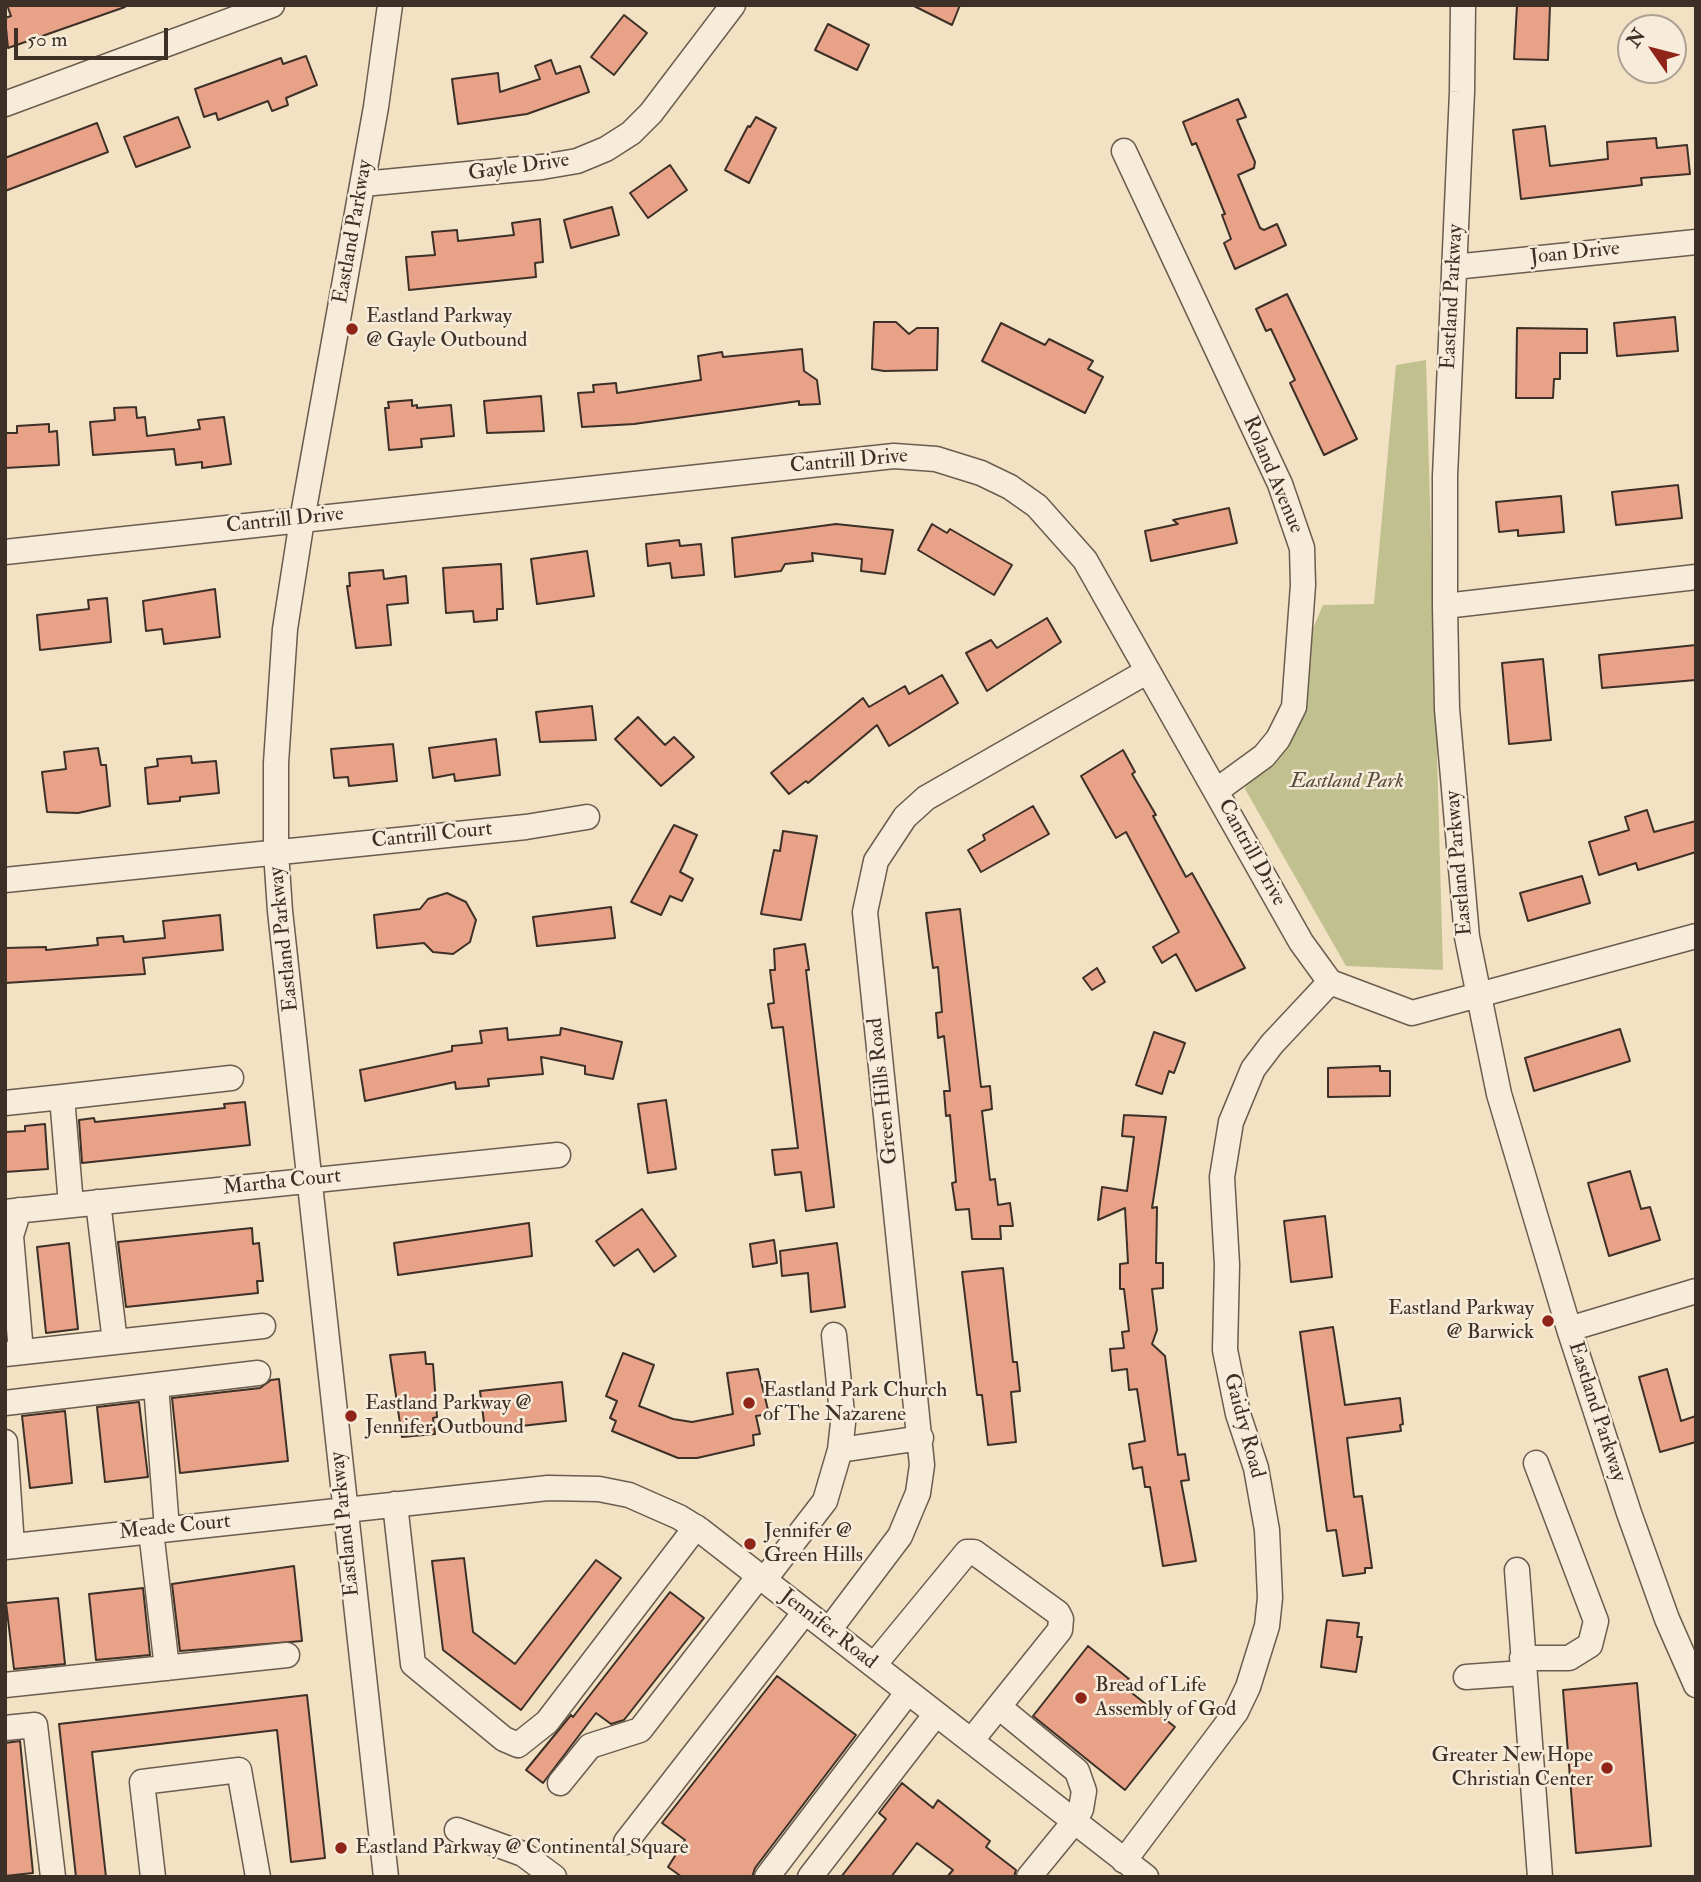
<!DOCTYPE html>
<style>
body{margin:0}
#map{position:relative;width:1701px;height:1882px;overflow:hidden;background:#f3e1c4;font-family:"IM FELL Double Pica",serif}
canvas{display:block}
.frame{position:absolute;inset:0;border:7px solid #3c3027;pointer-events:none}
.north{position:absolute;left:1617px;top:14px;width:70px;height:70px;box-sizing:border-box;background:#f7ecd9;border:2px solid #aca192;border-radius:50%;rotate:305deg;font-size:19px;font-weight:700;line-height:28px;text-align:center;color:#3c3027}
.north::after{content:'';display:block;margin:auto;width:24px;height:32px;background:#8f2418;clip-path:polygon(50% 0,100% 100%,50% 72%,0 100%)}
.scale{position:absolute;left:14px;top:28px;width:154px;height:32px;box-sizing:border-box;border:4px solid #3c3027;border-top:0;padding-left:9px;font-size:21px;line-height:24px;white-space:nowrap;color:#3c3027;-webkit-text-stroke:5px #f7ecd9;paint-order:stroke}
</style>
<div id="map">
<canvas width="1701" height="1882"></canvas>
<div class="frame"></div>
<div class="north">N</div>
<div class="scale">50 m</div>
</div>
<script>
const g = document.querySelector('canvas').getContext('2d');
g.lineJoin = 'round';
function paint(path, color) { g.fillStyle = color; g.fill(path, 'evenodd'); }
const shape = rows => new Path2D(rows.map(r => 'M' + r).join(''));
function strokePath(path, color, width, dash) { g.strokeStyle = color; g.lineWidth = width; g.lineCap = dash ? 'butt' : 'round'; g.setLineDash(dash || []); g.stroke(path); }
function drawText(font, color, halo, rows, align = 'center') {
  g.font = font + ' "IM FELL Double Pica",serif'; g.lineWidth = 5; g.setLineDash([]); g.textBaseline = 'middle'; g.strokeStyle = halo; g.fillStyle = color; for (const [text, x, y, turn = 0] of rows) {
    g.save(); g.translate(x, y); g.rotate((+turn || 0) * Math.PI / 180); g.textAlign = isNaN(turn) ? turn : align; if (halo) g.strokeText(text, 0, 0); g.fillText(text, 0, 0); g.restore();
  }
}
const green = shape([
 [1426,360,1443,970,1346,966,1245,789,1323,605,1374,604,1396,365]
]);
const building = shape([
 [7,5,125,5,125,7,8,48,5,18,11,16,7,5],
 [912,5,960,5,952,25,912,5],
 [1517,5,1550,5,1548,60,1514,59,1517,5],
 [624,15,647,33,614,75,591,57,624,15],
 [828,24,869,45,857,70,815,50,828,24],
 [306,56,317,85,286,98,288,105,272,111,268,101,218,120,216,113,204,117,195,89,281,58,283,64,306,56],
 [551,60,556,74,580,66,589,92,527,114,458,124,452,79,498,73,500,92,540,79,535,66,551,60],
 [1238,99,1246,117,1237,120,1255,162,1254,168,1238,175,1260,228,1264,230,1277,224,1286,245,1235,269,1224,243,1231,239,1222,215,1225,214,1196,143,1192,145,1183,122,1238,99],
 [178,117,190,147,136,167,124,137,178,117],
 [756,117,776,128,749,183,725,170,748,126,750,127,756,117],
 [97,123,108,152,5,191,5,158,97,123],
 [1545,126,1550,166,1608,159,1607,142,1656,138,1657,148,1687,145,1690,174,1641,178,1642,185,1521,199,1513,130,1545,126],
 [670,165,687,190,648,218,630,193,670,165],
 [612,207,619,235,571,248,564,220,612,207],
 [540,219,543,262,535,263,536,277,409,290,406,257,435,255,432,232,457,230,458,241,514,235,512,223,540,219],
 [1287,294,1357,439,1324,455,1290,383,1295,380,1271,329,1266,331,1256,309,1287,294],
 [1675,317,1678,351,1617,356,1614,323,1675,317],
 [874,322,896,322,909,334,917,328,938,328,937,370,884,371,872,369,874,322],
 [1001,323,1045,345,1049,339,1093,361,1088,369,1103,377,1085,413,982,361,1001,323],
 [1517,328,1587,329,1587,353,1560,353,1560,379,1554,379,1553,398,1516,398,1517,328],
 [802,349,804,371,817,380,820,404,799,405,799,401,634,424,582,427,578,393,594,392,593,385,616,383,617,393,701,380,698,356,722,352,723,357,802,349],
 [541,396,544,431,487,433,484,401,541,396],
 [412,400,412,406,417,405,417,408,451,405,454,436,421,439,422,447,389,450,385,408,389,408,388,402,412,400],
 [136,407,137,418,145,417,147,436,200,429,198,420,224,417,231,464,202,468,202,462,176,465,174,449,93,455,90,422,115,420,114,408,136,407],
 [49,424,49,432,57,431,59,465,5,468,5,433,17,433,17,426,49,424],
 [1678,485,1682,518,1616,525,1612,492,1678,485],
 [1561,496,1564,532,1518,536,1518,530,1499,532,1496,502,1561,496],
 [1229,508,1237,543,1151,561,1145,531,1178,524,1173,520,1229,508],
 [836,524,893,530,885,574,861,571,862,559,812,553,813,561,785,564,781,571,735,577,732,538,836,524],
 [932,524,947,533,950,529,1012,565,994,595,918,550,932,524],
 [679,540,680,546,701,544,704,575,672,578,670,563,648,566,646,544,679,540],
 [587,551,594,596,537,604,531,559,587,551],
 [501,564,503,609,497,609,497,620,474,622,473,611,446,613,443,568,501,564],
 [383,570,384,579,406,576,408,603,387,605,391,645,356,648,347,586,350,586,349,573,383,570],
 [215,589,220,637,164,644,162,629,146,631,143,601,215,589],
 [107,598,111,642,40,650,37,615,89,609,88,600,107,598],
 [1047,618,1061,642,987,691,966,653,991,640,997,648,1047,618],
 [1696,645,1696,680,1602,688,1599,655,1696,645],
 [1543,659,1551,740,1509,744,1502,663,1543,659],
 [942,675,958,703,889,746,877,725,808,783,806,781,789,794,771,773,863,698,869,707,905,686,909,694,942,675],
 [592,706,596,740,540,742,536,712,592,706],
 [638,717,665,745,674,737,694,757,661,786,615,739,638,717],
 [496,739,500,775,455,781,454,774,433,778,429,748,496,739],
 [393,744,397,781,349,786,348,777,334,778,331,749,393,744],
 [98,748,101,765,106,765,110,806,78,813,47,812,42,772,66,769,64,752,98,748],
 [1123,750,1135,772,1132,774,1156,815,1153,816,1186,877,1192,873,1245,968,1196,991,1176,954,1162,963,1153,947,1179,932,1126,832,1116,838,1081,776,1123,750],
 [191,756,192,763,216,761,219,793,180,797,180,801,148,804,145,768,158,766,157,759,191,756],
 [1033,806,1049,834,981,872,968,850,985,840,983,835,1033,806],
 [1647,810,1654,832,1696,821,1696,852,1638,870,1636,863,1599,875,1589,842,1629,830,1625,817,1647,810],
 [674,825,697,835,680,872,693,879,682,901,670,896,661,915,631,902,674,825],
 [783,831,817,836,801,920,761,914,774,850,780,851,783,831],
 [1582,876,1590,903,1528,921,1520,893,1582,876],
 [447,893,466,902,476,920,470,942,453,954,433,952,424,943,377,948,374,915,420,909,428,899,447,893],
 [611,907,615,938,537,946,533,917,611,907],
 [960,909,981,1087,990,1086,992,1109,982,1111,990,1180,995,1179,998,1205,1010,1203,1013,1226,1000,1226,1001,1239,972,1239,969,1209,956,1210,952,1183,956,1182,950,1115,946,1116,944,1091,950,1091,944,1036,938,1038,936,1013,942,1012,938,967,933,968,926,913,960,909],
 [220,915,223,950,143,958,145,974,5,983,5,948,46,947,46,950,98,945,97,938,123,936,124,942,165,938,163,921,220,915],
 [805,944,809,970,806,970,834,1207,806,1211,801,1172,775,1175,772,1150,798,1148,783,1027,772,1028,768,1004,774,1003,770,970,775,970,774,949,805,944],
 [1097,968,1105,982,1092,990,1083,978,1097,968],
 [507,1028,508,1040,560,1035,561,1028,622,1042,613,1079,585,1074,585,1066,541,1057,543,1074,488,1079,489,1086,456,1089,455,1082,365,1101,360,1070,452,1051,452,1046,482,1043,480,1031,507,1028],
 [1620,1029,1630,1061,1534,1091,1525,1058,1620,1029],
 [1154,1032,1185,1043,1174,1073,1169,1071,1162,1094,1136,1085,1154,1032],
 [1380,1066,1380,1071,1390,1071,1390,1096,1328,1097,1328,1068,1380,1066],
 [666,1100,676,1169,648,1173,638,1104,666,1100],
 [245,1102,250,1145,82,1163,79,1120,94,1118,95,1122,225,1108,224,1104,245,1102],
 [1124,1115,1166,1117,1152,1208,1157,1207,1156,1263,1163,1263,1163,1288,1152,1289,1157,1330,1152,1344,1165,1356,1178,1455,1185,1454,1189,1480,1181,1481,1196,1561,1163,1566,1150,1487,1145,1487,1142,1467,1133,1469,1129,1444,1145,1441,1137,1389,1129,1390,1127,1369,1112,1371,1110,1349,1124,1348,1122,1332,1129,1331,1124,1289,1120,1289,1120,1264,1128,1263,1125,1208,1098,1220,1102,1187,1127,1191,1134,1137,1122,1136,1124,1115],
 [45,1124,48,1169,5,1172,5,1132,25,1131,25,1126,45,1124],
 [1630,1171,1641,1209,1650,1207,1660,1240,1609,1256,1588,1183,1630,1171],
 [642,1209,676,1256,654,1272,638,1249,614,1266,596,1241,642,1209],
 [1325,1216,1332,1277,1291,1282,1284,1221,1325,1216],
 [529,1223,532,1256,398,1275,394,1243,529,1223],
 [252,1228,253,1244,259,1243,263,1281,257,1281,258,1293,126,1307,118,1242,252,1228],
 [774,1240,777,1263,753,1267,750,1244,774,1240],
 [69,1243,78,1329,46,1333,37,1247,69,1243],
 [837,1243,845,1307,811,1312,808,1273,782,1276,780,1251,837,1243],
 [1003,1268,1013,1362,1017,1362,1020,1391,1011,1392,1016,1442,988,1445,982,1395,977,1395,962,1272,1003,1268],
 [1333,1327,1345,1405,1400,1398,1403,1424,1400,1425,1401,1431,1347,1438,1354,1497,1362,1496,1372,1568,1365,1568,1365,1573,1343,1576,1336,1530,1327,1531,1300,1332,1333,1327],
 [425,1352,426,1364,433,1364,437,1417,433,1418,435,1434,402,1437,390,1355,425,1352],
 [623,1353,654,1365,639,1406,673,1419,692,1422,733,1414,727,1373,758,1369,769,1414,756,1416,760,1434,753,1435,754,1445,697,1458,678,1458,612,1431,616,1421,610,1418,617,1401,606,1396,623,1353],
 [1667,1369,1681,1421,1696,1416,1696,1442,1660,1452,1639,1377,1667,1369],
 [279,1379,288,1461,180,1473,172,1398,260,1388,271,1380,279,1379],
 [562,1382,566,1421,485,1430,480,1391,562,1382],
 [139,1402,148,1477,105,1482,97,1407,139,1402],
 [65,1411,72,1483,30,1488,22,1416,65,1411],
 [464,1558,473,1632,515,1664,596,1560,621,1578,521,1710,443,1650,432,1561,464,1558],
 [294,1566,302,1641,180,1651,172,1584,294,1566],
 [143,1588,150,1655,96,1660,89,1594,143,1588],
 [670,1592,704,1618,624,1720,611,1724,596,1713,543,1783,526,1770,571,1715,573,1717,670,1592],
 [58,1598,65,1664,14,1669,6,1603,58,1598],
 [1327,1620,1359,1623,1357,1637,1362,1637,1356,1672,1321,1667,1327,1620],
 [1088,1646,1129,1679,1123,1686,1175,1727,1125,1790,1033,1716,1088,1646],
 [777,1676,856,1735,755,1868,752,1877,682,1877,668,1867,685,1840,662,1823,777,1676],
 [1637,1683,1651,1846,1576,1853,1563,1690,1637,1683],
 [307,1695,325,1858,291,1862,277,1730,92,1752,106,1877,76,1877,59,1724,307,1695],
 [20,1741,33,1873,5,1876,5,1743,20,1741],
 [902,1783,933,1808,938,1800,990,1841,986,1847,1016,1870,1014,1877,947,1877,953,1870,917,1843,891,1877,841,1877,886,1819,879,1813,902,1783]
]);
const minor = shape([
 [1463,5,1462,92,1445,476,1445,606,1447,709,1467,937,1499,1094,1569,1329,1629,1513,1667,1619,1696,1685],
 [5,104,272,5],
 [1124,151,1280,484,1302,548,1303,585,1294,707,1278,739,1264,756,1216,791],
 [363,184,542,167,577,161,606,149,631,133,651,113,733,5],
 [1454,267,1696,242],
 [5,552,894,456,936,459,981,473,1010,487,1037,506,1085,560,1301,942,1330,982,1412,1013,1696,936],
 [1445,606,1696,577],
 [5,880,526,827,587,817],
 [62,1097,231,1078],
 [5,1103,62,1097,71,1205],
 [98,1202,115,1342,263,1326],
 [19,1210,11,1236,21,1352],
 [5,1212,558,1155],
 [1569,1329,1696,1291],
 [834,1335,843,1423,840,1450],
 [5,1354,115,1342],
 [156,1385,167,1529],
 [5,1403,258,1373],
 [5,1442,12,1546],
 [395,1504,413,1664,504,1739,518,1745,547,1722,696,1527],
 [151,1531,167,1668],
 [5,1547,548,1488,599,1489,629,1495,679,1517,700,1530,1146,1877],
 [1517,1570,1540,1877],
 [764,1580,825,1501,840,1450,921,1438],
 [829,1630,900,1536,918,1493,922,1465,865,912,876,861,905,817,926,798,1148,671],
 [1522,1658,1569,1658,1590,1645,1596,1621,1536,1463],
 [874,1665,967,1552,974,1552,1058,1613,1061,1619,1060,1630,971,1741],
 [1466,1677,1523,1673],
 [5,1685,287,1655],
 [999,1707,1077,1771,1084,1791,1081,1809,1074,1822,1029,1877],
 [5,1728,35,1725,53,1877],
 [560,1783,590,1746,640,1730,759,1576],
 [457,1830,523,1854,554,1877],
 [626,1842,805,1612],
 [1124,1861,1236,1712,1248,1687,1267,1626,1270,1598,1267,1530,1256,1468,1238,1414,1225,1350,1227,1265,1222,1177,1231,1122,1253,1069,1272,1044,1330,982],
 [153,1877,142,1782,239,1770,258,1877],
 [386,1877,280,911,276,852,276,763,285,629,302,520,376,107,390,5],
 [767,1877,908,1692],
 [810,1877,936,1714]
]);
const markers = [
 [352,329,7,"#8f2418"],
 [1548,1321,7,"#8f2418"],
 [749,1403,7,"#8f2418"],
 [351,1416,7,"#8f2418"],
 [750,1544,7,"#8f2418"],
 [1081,1698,7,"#8f2418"],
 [1607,1768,7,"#8f2418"],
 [341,1848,7,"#8f2418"]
];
const streetNames = [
 ["Gayle Drive",519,168,-8],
 ["Eastland Parkway",354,232,-80],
 ["Joan Drive",1575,254,-6],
 ["Eastland Parkway",1453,297,-87],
 ["Cantrill Drive",849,462,-5],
 ["Roland Avenue",1272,475,67],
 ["Cantrill Drive",285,521,-6],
 ["Cantrill Court",432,836,-6],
 ["Cantrill Drive",1251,853,61],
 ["Eastland Parkway",1460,863,-95],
 ["Eastland Parkway",285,939,-96],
 ["Green Hills Road",884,1091,-96],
 ["Martha Court",282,1183,-6],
 ["Eastland Parkway",1596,1412,72],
 ["Gaidry Road",1243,1426,75],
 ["Eastland Parkway",346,1524,-96],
 ["Meade Court",175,1528,-6],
 ["Jennifer Road",828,1630,38]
];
const poiNames = [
 ["Eastland Parkway",366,317],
 ["@ Gayle Outbound",366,341],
 ["Eastland Parkway",1534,1309,"right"],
 ["@ Barwick",1534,1333,"right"],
 ["Eastland Park Church",763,1391],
 ["of The Nazarene",763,1415],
 ["Eastland Parkway @",365,1404],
 ["Jennifer Outbound",365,1428],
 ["Jennifer @",764,1532],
 ["Green Hills",764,1556],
 ["Bread of Life",1095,1686],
 ["Assembly of God",1095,1710],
 ["Greater New Hope",1593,1756,"right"],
 ["Christian Center",1593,1780,"right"],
 ["Eastland Parkway @ Continental Square",355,1848]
];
const parkNames = [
 ["Eastland Park",1347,782]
];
paint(green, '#c1c190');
paint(building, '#e8a287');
strokePath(building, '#3c3027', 2);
strokePath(minor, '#6a5c4e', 27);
strokePath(minor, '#f7ecd9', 24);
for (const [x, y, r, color] of markers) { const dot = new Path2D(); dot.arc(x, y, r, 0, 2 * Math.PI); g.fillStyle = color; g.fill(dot); strokePath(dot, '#f7ecd9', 2.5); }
drawText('21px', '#3c3027', '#f7ecd9', streetNames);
drawText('21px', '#3c3027', '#f7ecd9', poiNames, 'left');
drawText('italic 21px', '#574d3c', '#f7ecd9', parkNames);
</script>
